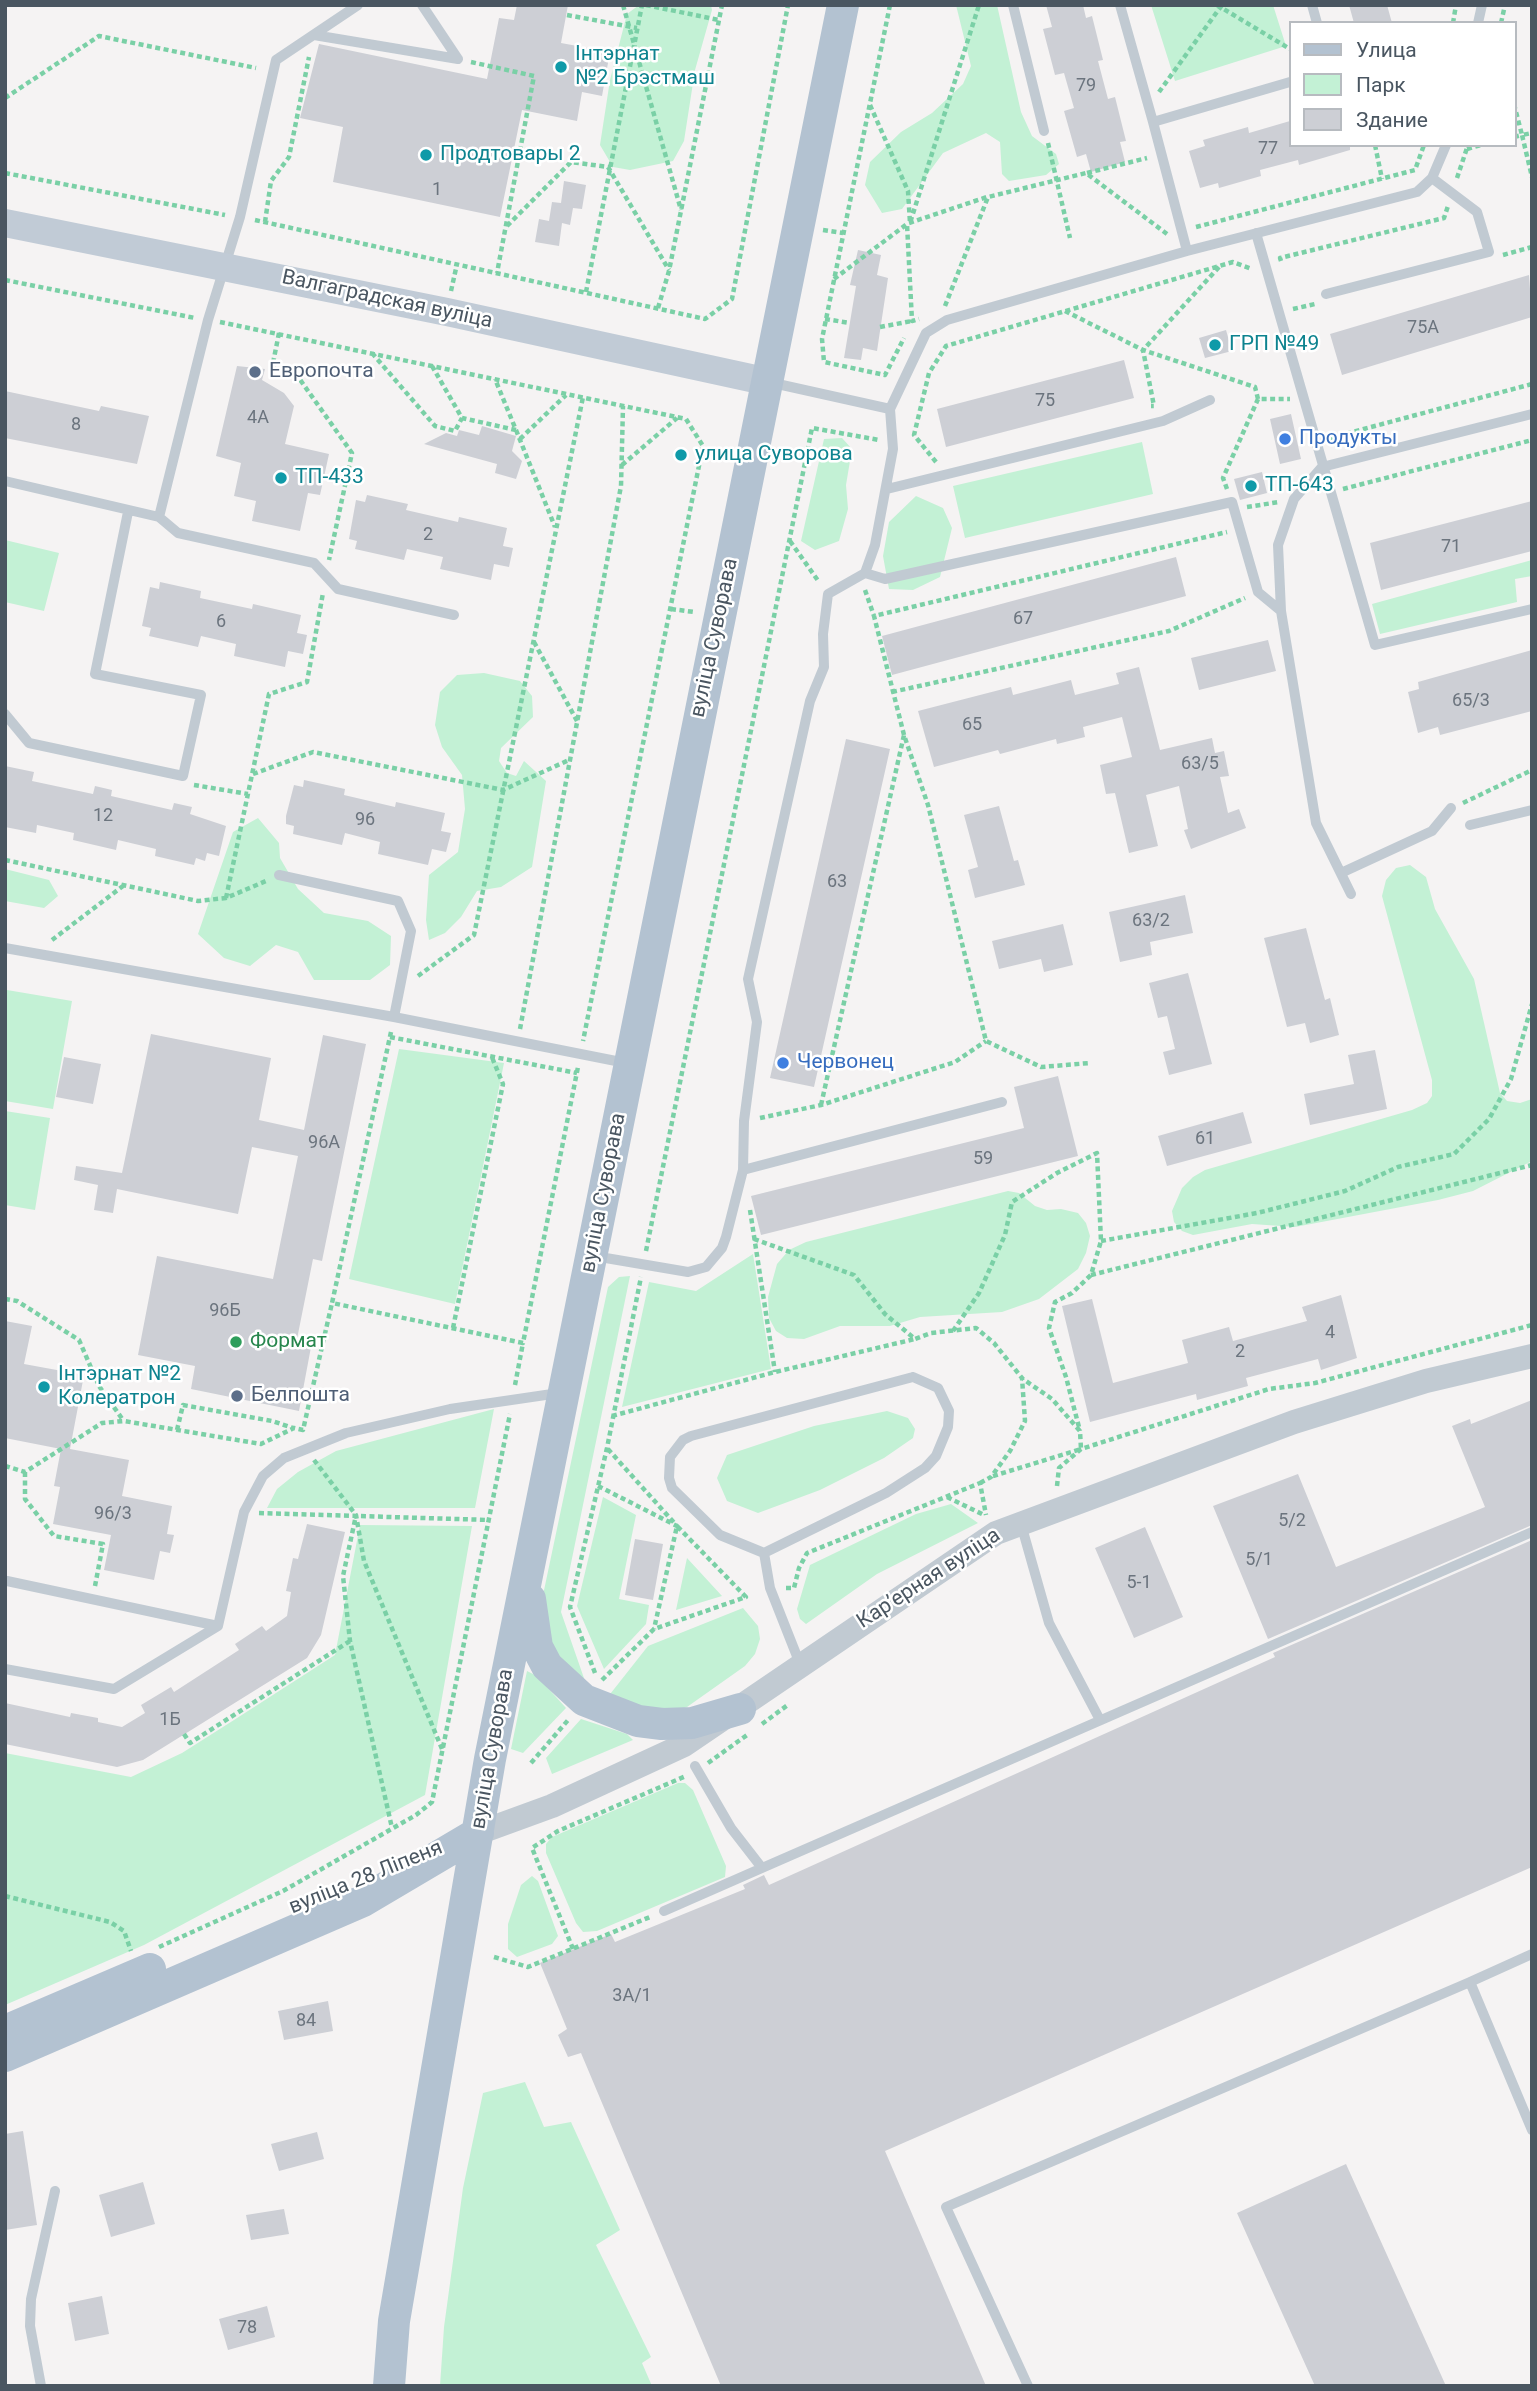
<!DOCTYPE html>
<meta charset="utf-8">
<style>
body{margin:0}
#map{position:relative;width:1537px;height:2391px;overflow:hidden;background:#f5f3f3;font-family:Roboto,sans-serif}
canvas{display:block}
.frame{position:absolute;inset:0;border:7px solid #4a5661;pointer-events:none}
.legend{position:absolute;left:1289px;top:21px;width:228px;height:126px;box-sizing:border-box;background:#fff;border:2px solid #b7bbc0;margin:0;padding:9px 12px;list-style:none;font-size:21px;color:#4a5661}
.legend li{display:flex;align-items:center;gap:14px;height:35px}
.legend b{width:35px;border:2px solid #b7bbc0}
</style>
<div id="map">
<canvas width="1537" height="2391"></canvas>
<div class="frame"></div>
<ul class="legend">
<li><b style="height:9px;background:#b3c2d1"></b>Улица</li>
<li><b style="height:19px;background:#c3f1d5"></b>Парк</li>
<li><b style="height:19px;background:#cdcfd5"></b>Здание</li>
</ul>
</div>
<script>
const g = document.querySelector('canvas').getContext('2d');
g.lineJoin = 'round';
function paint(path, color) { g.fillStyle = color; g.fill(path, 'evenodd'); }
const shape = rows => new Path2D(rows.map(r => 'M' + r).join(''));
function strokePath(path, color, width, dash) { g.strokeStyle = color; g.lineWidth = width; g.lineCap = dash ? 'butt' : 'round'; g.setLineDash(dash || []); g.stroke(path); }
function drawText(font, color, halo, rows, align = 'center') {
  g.font = font + ' Roboto,sans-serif'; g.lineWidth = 5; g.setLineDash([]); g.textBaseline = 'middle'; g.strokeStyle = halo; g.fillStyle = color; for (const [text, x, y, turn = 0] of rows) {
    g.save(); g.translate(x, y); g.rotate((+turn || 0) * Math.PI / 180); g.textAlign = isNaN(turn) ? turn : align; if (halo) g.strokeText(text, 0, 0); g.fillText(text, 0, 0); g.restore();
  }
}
const green = shape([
 [639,5,711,5,712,10,695,70,684,141,673,161,630,170,613,167,600,145,610,80,627,14],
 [956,5,997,5,1021,112,1032,136,1056,154,1059,164,1046,175,1009,181,1002,174,1000,142,986,133,943,153,902,209,882,213,865,185,870,162,901,132,932,113,963,84,971,66],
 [1151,5,1273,5,1286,46,1175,81],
 [842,438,852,449,846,485,848,509,839,541,815,550,801,541,824,439],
 [1142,442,1153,494,965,538,953,486],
 [916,496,943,508,952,528,940,577,913,590,889,589,883,556,889,522],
 [5,540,59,553,44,611,5,602],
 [1532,560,1532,576,1515,579,1517,602,1380,634,1372,604],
 [484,673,520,681,532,696,533,717,501,748,499,761,507,773,516,776,524,761,546,781,532,867,501,887,477,891,461,917,445,933,429,940,426,920,429,875,458,852,465,809,462,775,442,747,435,725,440,692,457,675],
 [258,818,279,843,280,858,298,889,324,913,368,921,391,936,390,965,370,980,314,980,298,952,276,945,250,966,224,958,198,934,233,832],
 [1410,865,1426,877,1435,909,1474,979,1500,1093,1507,1101,1520,1103,1532,1099,1532,1161,1473,1191,1438,1200,1295,1227,1252,1224,1193,1235,1182,1231,1174,1222,1172,1211,1182,1188,1193,1177,1205,1170,1412,1110,1427,1103,1432,1096,1432,1080,1382,896,1386,880,1396,868],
 [5,869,49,880,58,896,44,908,5,901],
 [7,990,72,1001,53,1109,5,1101],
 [399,1049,504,1063,455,1304,349,1279],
 [5,1111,50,1118,35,1210,5,1205],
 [1008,1191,1019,1193,1035,1206,1047,1210,1061,1209,1078,1213,1086,1223,1090,1236,1086,1253,1078,1269,1039,1299,1002,1312,920,1317,890,1326,840,1326,804,1339,787,1338,776,1331,769,1318,768,1297,777,1264,789,1250,806,1242],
 [753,1254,771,1369,622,1407,649,1282,696,1291],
 [630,1276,561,1612,586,1684,554,1660,543,1595,608,1287,619,1277],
 [494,1409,475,1508,267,1508,277,1489,298,1472,336,1451],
 [887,1411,908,1418,915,1429,913,1438,884,1458,820,1490,758,1513,727,1501,717,1478,727,1455,814,1426],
 [603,1497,636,1515,619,1599,649,1605,646,1624,604,1669,577,1606],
 [951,1504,978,1523,877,1574,806,1624,800,1619,797,1609,810,1565,916,1514],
 [360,1525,472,1526,425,1795,144,1945,5,2005,5,1753,131,1777,182,1753,234,1720,335,1655],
 [687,1558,722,1596,676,1610],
 [743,1608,758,1626,760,1639,755,1654,745,1666,687,1707,666,1714,607,1698,648,1646],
 [527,1671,537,1676,566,1708,523,1753,511,1749],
 [581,1719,627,1734,633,1740,552,1774,546,1758],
 [678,1783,685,1783,693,1790,726,1866,725,1877,597,1931,583,1932,576,1923,546,1853,546,1844,552,1837],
 [532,1876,538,1881,558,1936,552,1944,517,1957,508,1949,508,1924,521,1885],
 [525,2082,544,2127,571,2122,620,2230,596,2245,651,2357,642,2363,652,2386,440,2386,444,2327,463,2188,483,2093]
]);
const building = shape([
 [517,5,568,5,561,43,610,52,602,96,582,92,577,121,522,110,500,217,333,182,343,127,300,118,319,44,487,79,499,18,514,20],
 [1046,5,1083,5,1086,18,1092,16,1103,60,1098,61,1108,99,1115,97,1126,141,1120,142,1125,162,1091,172,1086,154,1077,157,1064,111,1074,108,1064,73,1055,75,1043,29,1052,27],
 [1349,5,1387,5,1392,23,1354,23],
 [1290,121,1290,145,1350,145,1350,150,1299,165,1298,160,1260,170,1261,176,1219,188,1218,183,1200,188,1189,151,1205,146,1203,140,1248,127,1249,133],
 [564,181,586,185,582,209,573,208,570,225,562,223,559,246,535,242,539,219,549,221,552,202,561,203],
 [858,250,881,255,877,275,888,278,877,351,863,348,861,360,844,358,856,286,850,285],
 [1529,275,1532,317,1342,375,1330,334],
 [1226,330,1232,351,1205,358,1199,338],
 [1124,360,1134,398,946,447,937,409],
 [237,366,265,369,262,380,284,393,294,406,285,444,329,454,320,495,308,493,300,531,252,521,256,501,234,496,241,463,216,456],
 [5,391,99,411,101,406,149,416,137,464,5,438],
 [1291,414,1301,459,1280,464,1270,419],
 [482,426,516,436,512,451,522,461,516,479,495,473,497,464,424,444,446,433,457,436,459,430,479,435],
 [1262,472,1267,493,1240,500,1234,479],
 [367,495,408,504,406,510,458,522,459,517,507,528,503,546,513,548,509,567,494,564,491,580,440,569,443,557,407,549,404,560,355,549,357,541,349,539,356,500,365,502],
 [1532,501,1532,551,1381,590,1370,543],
 [1176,557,1186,596,892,675,882,636],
 [160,582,201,591,200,598,252,609,253,604,301,615,297,633,307,635,303,654,288,651,285,667,234,656,236,644,201,636,198,647,149,636,151,628,142,626,150,587,159,589],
 [1268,640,1276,671,1199,690,1191,658],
 [1532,650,1532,711,1440,735,1438,727,1418,733,1408,692,1419,689,1418,682],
 [1139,667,1160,750,1212,738,1215,753,1224,751,1229,776,1220,777,1228,813,1239,809,1246,828,1191,849,1184,830,1188,829,1179,786,1146,795,1158,846,1129,853,1115,793,1106,794,1100,765,1132,757,1122,717,1083,727,1085,737,1057,744,1056,739,1000,754,998,750,934,767,918,711,1011,687,1013,695,1071,680,1075,695,1119,684,1116,673],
 [846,739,890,749,814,1087,770,1078],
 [5,766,34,772,32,781,93,794,95,786,112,790,111,796,172,810,174,803,192,807,190,814,226,826,219,856,207,853,205,861,196,858,194,865,155,856,156,849,118,840,116,850,73,840,74,833,37,825,36,833,5,827],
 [304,780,345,789,344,795,395,807,396,802,445,813,441,831,451,833,446,852,432,849,428,865,378,854,380,842,345,833,342,845,293,834,294,826,286,824,286,816,294,785,303,787],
 [999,806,1014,861,1018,860,1025,885,975,898,968,870,978,867,964,815],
 [1185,895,1193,933,1150,942,1152,955,1120,962,1109,912],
 [1063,924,1073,965,1044,972,1041,959,999,969,992,941],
 [1306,928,1325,1000,1330,998,1339,1035,1310,1043,1305,1023,1287,1027,1264,938],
 [1188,973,1212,1064,1169,1075,1163,1052,1175,1049,1167,1016,1158,1018,1149,983],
 [151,1034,271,1058,259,1120,304,1130,323,1035,366,1044,322,1261,313,1259,296,1344,311,1347,299,1411,191,1389,195,1366,138,1355,157,1256,273,1279,298,1156,252,1147,238,1214,117,1189,113,1213,94,1210,98,1185,74,1180,76,1166,122,1173],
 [1375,1050,1387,1109,1310,1125,1304,1094,1354,1084,1348,1055],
 [64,1057,101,1064,93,1104,56,1097],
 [1058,1076,1078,1156,761,1235,751,1196,1024,1128,1014,1087],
 [1243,1112,1252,1143,1167,1166,1158,1136],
 [1341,1295,1357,1358,1321,1370,1318,1359,1246,1378,1248,1386,1197,1400,1196,1394,1090,1422,1062,1306,1092,1299,1113,1383,1188,1363,1182,1340,1229,1327,1233,1341,1307,1321,1302,1307],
 [5,1321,32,1326,24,1364,84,1375,70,1449,129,1460,122,1496,172,1506,167,1534,174,1535,170,1553,160,1551,154,1580,104,1570,111,1535,53,1524,60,1487,54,1486,61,1449,5,1438],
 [1532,1400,1532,1525,1268,1639,1213,1506,1298,1474,1336,1567,1485,1507,1452,1426,1470,1419,1471,1424],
 [307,1524,345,1532,321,1635,307,1658,143,1760,117,1767,5,1744,5,1703,70,1717,71,1713,98,1718,98,1722,122,1727,145,1713,141,1705,171,1687,174,1692,239,1650,235,1644,262,1626,266,1631,287,1616,291,1592,286,1591,293,1558,298,1559],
 [1145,1527,1183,1617,1134,1638,1095,1548],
 [635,1539,663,1544,653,1600,625,1595],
 [1532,1540,1532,1867,885,2151,986,2386,721,2386,581,2053,568,2057,558,2035,567,2029,540,1963,611,1934,615,1942,745,1889,743,1885,764,1875,769,1885,1275,1657,1273,1653],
 [328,2001,333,2031,284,2040,278,2011],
 [23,2131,37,2225,5,2230,5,2134],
 [317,2132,324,2159,279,2171,271,2144],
 [1346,2164,1446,2386,1315,2386,1237,2213],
 [143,2182,155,2224,111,2237,99,2195],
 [284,2209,289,2234,251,2240,246,2215],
 [102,2296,109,2334,75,2341,68,2303],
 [267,2306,275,2337,228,2350,219,2319]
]);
const path = shape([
 [623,5,681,210],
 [646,5,719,20],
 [890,5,822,339,824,362,885,375,904,338],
 [1217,5,1290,49],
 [567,15,637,28],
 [1453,23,1456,5],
 [1501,23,1505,5],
 [471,62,534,76,497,273],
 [1159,92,1222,5],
 [5,98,99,36,256,68],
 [1514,104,1522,135,1532,133],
 [870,105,908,191,910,223,979,5],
 [1514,137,1522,135,1532,177],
 [1048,143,1070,238],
 [1375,145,1382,179],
 [1467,149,1481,145],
 [5,173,225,215],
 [1087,173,1147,158],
 [1457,178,1468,145],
 [255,220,705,319,732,299,788,5],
 [265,222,271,181,289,157,309,57],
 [909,223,987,197],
 [507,226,571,162,608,167,669,270],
 [1196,227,1415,170,1424,145],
 [823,230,843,233],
 [1503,255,1532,247],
 [1281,261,1280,258,1444,218,1448,206],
 [1219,267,1143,350,1255,387,1258,399,1290,399],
 [834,279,907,224,912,321,919,319],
 [5,280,195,318],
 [451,291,457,264],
 [586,292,642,5],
 [945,306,988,197,1086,173,1167,234],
 [658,308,669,271,722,5],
 [1293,309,1315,304],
 [1065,311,1143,350,1154,406,1151,406],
 [825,319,850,323],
 [220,322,686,419,703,446,583,1041],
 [880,327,912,321],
 [279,333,272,368,296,374,352,453,329,560],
 [372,353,435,426,455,431,462,418],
 [432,366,462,418,516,430,495,379],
 [516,430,555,527],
 [1330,438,1532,384],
 [520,439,566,395],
 [936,462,914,435,929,373,946,346,1233,262,1252,269],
 [622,465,677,418],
 [1227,489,1223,478,1258,399],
 [1343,489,1532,440],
 [1247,507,1279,502],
 [790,541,819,582],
 [865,590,874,616],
 [671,609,694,612],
 [534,642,577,721],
 [892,692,1169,631,1245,598],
 [904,735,874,616,1227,532],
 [253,774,313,752,503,790,569,760],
 [194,785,248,794],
 [1463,803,1532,770],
 [5,860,198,901,226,898,266,881],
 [226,898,269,694,307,682,323,593],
 [52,940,123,886],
 [418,976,474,935,583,397],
 [520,1029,621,486,623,406],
 [391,1032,332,1303,523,1343,578,1067],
 [390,1037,577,1073],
 [821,1105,904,735,928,805,986,1041,1041,1067,1090,1063],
 [760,1118,821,1105,955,1062,986,1041],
 [750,1210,775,1372],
 [754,1239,854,1275,885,1314,915,1339,931,1333,976,1328,994,1343,1022,1378,1025,1421,1010,1451,991,1477,980,1483],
 [1101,1241,1257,1213,1345,1191,1398,1167,1454,1154,1489,1119,1511,1079,1532,1004],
 [646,1251,812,428,879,440],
 [1091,1275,1532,1165],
 [5,1299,17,1301,79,1340,99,1386,123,1420],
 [453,1328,503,1084,491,1055],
 [953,1331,979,1293,1005,1235,1012,1202,1057,1173,1097,1153,1101,1241,1091,1275,1072,1293,1055,1302,1049,1328,1066,1377,1080,1431],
 [515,1385,523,1343],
 [612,1416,775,1372,915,1339],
 [177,1430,183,1405,272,1421,293,1428],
 [314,1460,356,1515,364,1561,442,1749],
 [5,1466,25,1472,102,1423,124,1421,261,1444,294,1428,303,1430,332,1303],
 [25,1472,25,1499,54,1536,103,1544,95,1586],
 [993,1476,1081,1449,1080,1431,1052,1399,1023,1379],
 [598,1486,677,1526,607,1448],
 [1057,1486,1059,1468,1081,1449,1269,1389,1315,1383,1532,1325],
 [947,1497,984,1515],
 [259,1513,489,1520],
 [355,1520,343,1576,350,1641,392,1828],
 [786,1588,794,1588,799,1568,807,1553,980,1483,986,1515],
 [595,1673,570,1607,607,1448,641,1277],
 [602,1680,654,1629,746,1597,677,1526,654,1629],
 [762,1724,789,1704],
 [184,1734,190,1743,350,1641],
 [531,1763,569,1719],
 [708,1763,747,1735],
 [5,1896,110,1922,124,1931,131,1951],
 [159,1947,283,1891,416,1815,432,1802,510,1414],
 [573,1949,532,1848,558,1831,686,1776],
 [494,1957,528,1967,650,1917]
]);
const service = shape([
 [358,5,276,60,240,217,208,320,159,517,178,533,314,563,338,589,454,615],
 [422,5,458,59],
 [1013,5,1044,131],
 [1120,5,1153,122,1290,82],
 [1312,5,1317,23],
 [1478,23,1482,5],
 [314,35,458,59],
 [1153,122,1187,251],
 [1256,233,1375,645,1532,609],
 [1326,294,1489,252,1477,212,1432,178],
 [773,383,890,409,926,333,947,320,1187,251,1417,192,1432,178,1446,145],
 [890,409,893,449,875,545,865,573,828,594,823,634,824,667,810,701,748,979,757,1022,744,1121,743,1170,1002,1102],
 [5,481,159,517],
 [887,489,1163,421,1210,400],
 [865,573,885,579,1232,502,1258,592,1281,611,1316,823,1351,894],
 [1281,611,1278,545,1294,499,1322,467,1532,414],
 [5,714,29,743,183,776,201,695,95,674,128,512],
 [1470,825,1532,810],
 [1341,873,1432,831,1451,808],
 [279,875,398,901,411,931,394,1017],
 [5,948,394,1017,626,1063],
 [594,1256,688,1272,706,1267,722,1248,726,1237,743,1170],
 [913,1377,938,1388,949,1411,948,1427,936,1456,925,1468,886,1493,764,1553,720,1535,672,1488,669,1478,670,1457,683,1440,691,1436,913,1377],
 [1021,1524,1049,1623,1100,1720],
 [764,1553,770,1588,800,1664],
 [7,1581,218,1626,244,1512,263,1476,284,1458,346,1433,450,1409,559,1393],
 [5,1669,114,1689,218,1626],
 [695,1766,731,1828,762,1868,1532,1532],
 [664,1911,762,1868],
 [1532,1954,1470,1982,1532,2130],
 [41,2386,30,2326,31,2299,55,2191],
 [1028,2386,946,2207,1470,1982]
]);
const tertiary = shape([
 [478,1833,552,1806,684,1745,996,1533,1294,1422,1426,1381,1532,1356]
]);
const secondary = shape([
 [5,223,447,312,769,382]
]);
const primary = shape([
 [530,1599,537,1647,547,1666,584,1700,638,1721,662,1724,692,1723,740,1709],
 [5,2031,150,1969],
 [5,2056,363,1901,478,1833],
 [389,2386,394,2321,490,1759,843,5]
]);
const markers = [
 [561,67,7,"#0f9aa8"],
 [426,155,7,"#0f9aa8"],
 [1215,345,7,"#0f9aa8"],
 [255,372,7,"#5c6f8a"],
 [1285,439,7,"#3f7fe0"],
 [681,455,7,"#0f9aa8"],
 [281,478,7,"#0f9aa8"],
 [1251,486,7,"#0f9aa8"],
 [783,1063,7,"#3f7fe0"],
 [236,1342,7,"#2e9e5b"],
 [44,1387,7,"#0f9aa8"],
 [237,1396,7,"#5c6f8a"]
];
const numberNames = [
 ["79",1086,86],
 ["77",1268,149],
 ["1",437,190],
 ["75А",1423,328],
 ["75",1045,401],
 ["4А",258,418],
 ["8",76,425],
 ["2",428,535],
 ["71",1451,547],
 ["67",1023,619],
 ["6",221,622],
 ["65/3",1471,701],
 ["65",972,725],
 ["63/5",1200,764],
 ["12",103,816],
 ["96",365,820],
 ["63",837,882],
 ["63/2",1151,921],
 ["61",1205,1139],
 ["96А",324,1143],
 ["59",983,1159],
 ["96Б",225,1311],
 ["4",1330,1333],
 ["2",1240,1352],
 ["96/3",113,1514],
 ["5/2",1292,1521],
 ["5/1",1259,1560],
 ["5-1",1139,1583],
 ["1Б",170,1720],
 ["3А/1",632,1996],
 ["84",306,2021],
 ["78",247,2328]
];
const cultureNames = [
 ["Інтэрнат",575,55],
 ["№2 Брэстмаш",575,79],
 ["Продтовары 2",440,155],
 ["ГРП №49",1229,345],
 ["улица Суворова",695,455],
 ["ТП-433",295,478],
 ["ТП-643",1265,486],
 ["Інтэрнат №2",58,1375],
 ["Колератрон",58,1399]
];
const streetNames = [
 ["Валгаградская вуліца",387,300,12],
 ["вуліца Суворава",715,638,-78],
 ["вуліца Суворава",604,1193,-79],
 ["Карʼерная вуліца",929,1579,-33],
 ["вуліца Суворава",493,1749,-80],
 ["вуліца 28 Ліпеня",366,1878,-22]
];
const serviceNames = [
 ["Европочта",269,372],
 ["Белпошта",251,1396]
];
const shopNames = [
 ["Продукты",1299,439],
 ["Червонец",797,1063]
];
const leisureNames = [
 ["Формат",250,1342]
];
paint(green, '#c3f1d5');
paint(building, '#cdcfd5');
strokePath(path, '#7ad0a6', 4.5, [5, 3.5]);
strokePath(service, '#c1cad2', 10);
strokePath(tertiary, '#c1cad2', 24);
strokePath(secondary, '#c1cbd6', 28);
strokePath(primary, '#b3c2d1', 32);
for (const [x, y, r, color] of markers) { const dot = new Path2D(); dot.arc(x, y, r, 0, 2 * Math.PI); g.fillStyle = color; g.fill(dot); strokePath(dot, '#fff', 2.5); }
drawText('18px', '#6b747e', null, numberNames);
drawText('21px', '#0d838f', '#fff', cultureNames, 'left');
drawText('21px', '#4a5661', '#fff', streetNames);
drawText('21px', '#4e5e75', '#fff', serviceNames, 'left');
drawText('21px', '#366cbe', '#fff', shopNames, 'left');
drawText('21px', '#27864d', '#fff', leisureNames, 'left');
</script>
